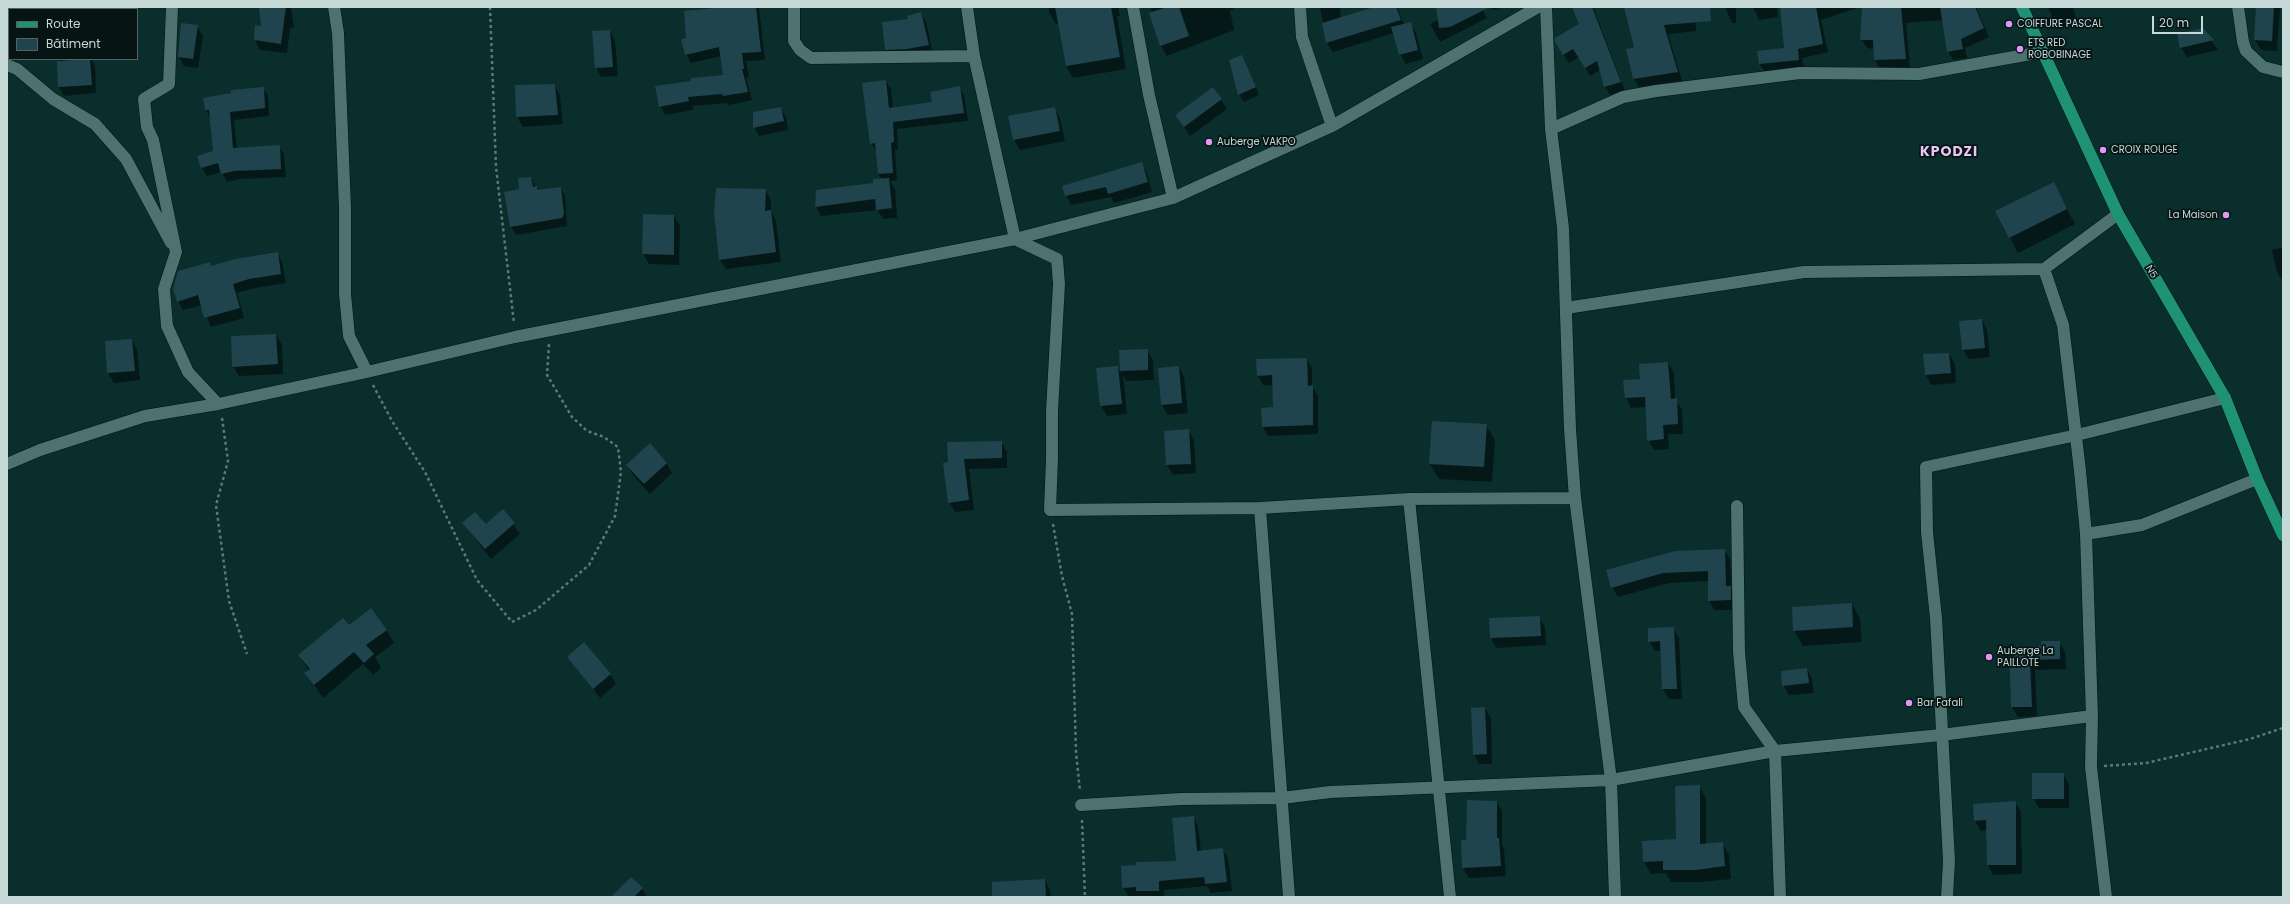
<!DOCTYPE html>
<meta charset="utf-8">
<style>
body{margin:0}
#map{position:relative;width:2290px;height:904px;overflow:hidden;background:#092e2c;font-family:Poppins,sans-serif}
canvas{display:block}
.frame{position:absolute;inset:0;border:8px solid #c6d9d7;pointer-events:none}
.legend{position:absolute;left:8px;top:8px;width:130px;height:52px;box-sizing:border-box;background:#061413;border:1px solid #536361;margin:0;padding:5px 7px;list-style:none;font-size:12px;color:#c6d9d7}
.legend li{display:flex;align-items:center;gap:8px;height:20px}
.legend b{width:20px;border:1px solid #536361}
.scale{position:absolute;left:2152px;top:16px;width:51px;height:18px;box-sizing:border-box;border:2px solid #c6d9d7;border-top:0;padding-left:5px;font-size:12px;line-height:14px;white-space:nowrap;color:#c6d9d7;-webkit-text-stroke:3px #061413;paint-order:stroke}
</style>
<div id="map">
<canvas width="2290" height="904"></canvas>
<div class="frame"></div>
<ul class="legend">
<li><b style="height:5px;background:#1f9274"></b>Route</li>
<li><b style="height:11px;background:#1f444d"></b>Bâtiment</li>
</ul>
<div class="scale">20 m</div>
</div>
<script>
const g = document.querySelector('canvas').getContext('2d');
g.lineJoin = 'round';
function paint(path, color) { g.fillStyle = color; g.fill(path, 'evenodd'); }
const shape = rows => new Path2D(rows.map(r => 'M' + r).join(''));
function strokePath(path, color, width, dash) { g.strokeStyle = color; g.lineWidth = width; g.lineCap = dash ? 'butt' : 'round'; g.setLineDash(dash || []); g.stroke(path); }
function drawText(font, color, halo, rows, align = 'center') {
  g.font = font + ' Poppins,sans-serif'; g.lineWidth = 3.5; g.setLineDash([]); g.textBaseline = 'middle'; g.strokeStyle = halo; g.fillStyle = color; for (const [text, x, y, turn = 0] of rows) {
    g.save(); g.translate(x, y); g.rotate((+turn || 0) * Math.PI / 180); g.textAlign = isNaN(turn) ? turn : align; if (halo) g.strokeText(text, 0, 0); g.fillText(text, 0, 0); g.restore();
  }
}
const shadow = shape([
 [260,7,291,7,294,27,290,28,287,53,260,50,255,40,263,27],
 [719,7,759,7,765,60,746,61,749,77,746,78,752,100,729,105,727,103,693,106,693,110,665,115,660,106,724,76,721,56,691,63,686,54,687,39],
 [1049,7,1118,7,1120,16,1117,16,1126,69,1073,78,1066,66,1059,24,1056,24,1049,12],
 [1151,7,1233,7,1233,10,1230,10,1234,30,1167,56,1161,46,1151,14,1152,13],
 [1320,7,1340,7,1341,18,1377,7,1397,7,1404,25,1410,23,1416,33,1423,59,1406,64,1400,54,1394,33,1333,52,1327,43],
 [1463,7,1481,7,1487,18,1440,42,1430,24],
 [1491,7,1503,7,1493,10],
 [1573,7,1593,7,1625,91,1610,95,1605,87,1600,70,1590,76,1579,57,1569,63,1556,42,1580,24],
 [1640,7,1695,7,1696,31,1668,34,1682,81,1639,87,1634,79,1628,49,1649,40],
 [1725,7,1736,7,1736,23,1732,23],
 [1753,7,1777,7,1778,17,1759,20],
 [1781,7,1857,7,1857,8,1821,20,1828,52,1802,58,1804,68,1765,72,1760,64,1786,49],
 [1863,7,1976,7,1989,37,1965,48,1967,58,1953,60,1948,51,1943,20,1906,23,1910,68,1880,69,1875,60,1874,49,1867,48,1861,39],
 [2048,7,2073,7,2077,23,2057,29],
 [2257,7,2280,8,2277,51,2261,50,2255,40],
 [920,13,926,22,933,54,891,58,886,49,909,19],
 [197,26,203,36,198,68,184,66,179,57],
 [2203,29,2218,50,2187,57,2181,47],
 [610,31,615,41,618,76,601,77,596,67],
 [58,59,91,59,95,65,96,93,64,96,59,87],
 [1246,64,1259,95,1244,102,1239,94],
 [886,81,891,89,893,109,933,103,959,87,964,95,968,121,897,129,898,150,895,150,897,181,890,181,895,189,897,218,883,219,877,210,821,216,816,206,882,179,878,174,877,151,871,143],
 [554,85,560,95,563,124,523,127,517,117],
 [263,88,268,96,269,116,234,120,237,149,279,146,284,154,286,177,239,179,227,182,222,172,207,176,202,168,214,152,211,119,206,110,204,99],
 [1221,99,1227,109,1190,136,1176,115],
 [780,108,786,117,788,130,759,136,754,127],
 [1054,108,1060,118,1065,141,1020,150,1014,140,1009,117],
 [1141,164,1147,173,1152,192,1114,203,1111,197,1071,205,1066,195],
 [531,178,538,191,561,188,565,196,567,226,516,235,511,227,520,190],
 [2053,183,2075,224,2018,253,1996,211],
 [765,190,771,200,771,211,776,221,781,262,726,269,720,260],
 [644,215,674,216,680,226,679,265,649,264,643,254],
 [2283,247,2283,282,2277,272,2272,250],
 [277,253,282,262,286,283,255,288,237,293,244,318,211,327,202,305,183,310,178,301,211,267],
 [1982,320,1987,330,1990,357,1969,359,1963,350],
 [276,335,282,345,283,374,239,376,233,366],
 [132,340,137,349,140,380,114,383,108,373],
 [1147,350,1153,360,1154,380,1126,381,1123,374,1127,414,1107,416,1101,406,1097,369,1117,367,1121,373,1120,351],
 [1949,354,1955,364,1956,383,1931,385,1926,375,1924,355],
 [1307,359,1312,369,1312,386,1318,396,1318,434,1268,436,1263,427,1274,408,1273,385,1264,386,1258,376,1257,360],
 [1668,363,1674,373,1675,400,1682,409,1683,434,1668,434,1669,449,1654,450,1648,440,1646,407,1631,408,1626,398,1641,380],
 [1179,367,1184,377,1188,413,1168,415,1162,405],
 [1486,425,1495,440,1492,482,1439,479,1430,464],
 [1188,430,1194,440,1196,473,1173,475,1167,465,1165,432],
 [1001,442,1007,452,1007,468,969,469,974,510,955,512,949,502,944,464],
 [650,445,667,464,672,473,650,494,633,475,627,465],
 [503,510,520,534,491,559,463,523,486,525],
 [1724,550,1730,559,1731,589,1736,597,1736,610,1714,610,1709,600,1709,581,1669,583,1618,597,1612,587],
 [1852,604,1860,619,1862,642,1803,646,1794,631],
 [1539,617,1545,627,1546,645,1496,648,1491,638],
 [349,626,386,630,394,643,375,657,381,668,373,675,363,664,323,698,306,673,309,671,299,655],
 [1673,628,1679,638,1682,699,1669,699,1663,689,1661,651,1655,651,1649,641],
 [2059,642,2065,652,2066,669,2035,670,2037,716,2018,717,2012,707,2010,648,2042,647],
 [568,657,610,674,616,684,600,698],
 [1807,669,1812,679,1814,693,1789,695,1783,685],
 [1485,708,1491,718,1492,764,1479,764,1474,754],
 [2063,774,2069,784,2069,808,2039,808,2033,798],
 [1699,786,1706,798,1706,845,1722,843,1729,855,1731,879,1703,882,1671,882,1666,873,1651,874,1644,862,1643,842,1677,840],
 [1497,802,1502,811,1502,845,1504,849,1506,876,1469,878,1463,868,1467,841],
 [2015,802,2021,812,2022,874,1993,875,1988,865,1987,830,1981,831,1975,821],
 [1193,817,1198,826,1201,851,1222,849,1228,858,1232,891,1211,893,1207,886,1164,890,1164,897,1129,897,1123,887,1178,862],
 [1045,880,1050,890,1051,897,993,897],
 [642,889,647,897,612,897]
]);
const building = shape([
 [259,7,286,7,281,44,254,40,255,25,261,26],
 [725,7,756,7,761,52,742,53,744,69,742,69,748,92,723,96,722,94,688,97,689,101,659,107,655,86,691,81,691,78,723,75,719,47,685,55,681,39,686,38,684,11],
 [1055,7,1111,7,1120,57,1066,66],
 [1167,7,1179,7,1189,36,1160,46,1149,13],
 [1374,7,1396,7,1401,20,1326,43,1322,23],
 [1436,7,1490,7,1450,27,1439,28],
 [1572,7,1592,7,1621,82,1604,87,1597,61,1585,68,1573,49,1563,55,1555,42,1555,38,1579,24],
 [1624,7,1710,7,1711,21,1664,25,1678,72,1633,79,1626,49,1634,47],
 [1780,7,1816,7,1823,44,1798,49,1799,60,1759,64,1757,51,1784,48],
 [1862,7,1901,7,1906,59,1874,60,1873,40,1860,40],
 [1940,7,1975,7,1984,28,1961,39,1963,49,1947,52],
 [2256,7,2274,7,2272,41,2254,40],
 [921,12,929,45,907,49,885,50,882,22,908,19,907,16],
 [1411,22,1418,50,1399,55,1391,27],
 [181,23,198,25,193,59,178,57],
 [2203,28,2214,40,2180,48,2177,34],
 [610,30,613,67,595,68,592,31],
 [1242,55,1256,87,1238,95,1229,60],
 [90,59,92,85,58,87,57,61],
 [886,80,889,108,932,102,930,92,960,86,964,113,893,122,894,142,891,143,893,173,878,174,875,143,870,144,862,83],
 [555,84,558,115,516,117,515,85],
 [264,87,265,108,230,112,233,148,280,145,281,169,234,171,221,174,218,163,201,168,197,156,213,151,209,110,205,110,203,98,231,93,231,90],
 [1213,87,1222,99,1184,127,1175,115],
 [781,107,784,121,753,128,753,112],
 [1055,107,1060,131,1013,140,1008,116],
 [1142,162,1148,182,1108,194,1106,187,1065,196,1062,186],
 [531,177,533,187,537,186,537,190,561,187,564,214,562,218,510,227,504,192,519,189,518,178],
 [889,178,892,208,876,210,875,199,815,207,816,190,873,183,873,179],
 [2054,182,2067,209,2009,238,1995,211],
 [716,188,766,189,765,211,771,210,776,252,719,260,714,213],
 [643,214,674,215,674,255,642,254],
 [278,252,281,274,249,279,233,284,240,308,204,318,198,295,177,302,173,289,178,271,210,262,211,266,235,259],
 [1982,319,1985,348,1962,350,1959,321],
 [276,334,278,364,232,367,231,336],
 [132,339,135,371,107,373,105,341],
 [1148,349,1148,370,1120,371,1119,350],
 [1949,353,1951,373,1925,375,1923,354],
 [1307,358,1308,386,1313,385,1313,425,1262,427,1261,408,1273,407,1272,375,1257,376,1256,359],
 [1668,362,1671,399,1677,398,1678,424,1663,425,1664,439,1647,441,1645,397,1625,398,1623,380,1640,379,1639,364],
 [1118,366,1122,404,1100,406,1096,368],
 [1179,366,1182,403,1161,405,1158,368],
 [1432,421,1487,424,1484,467,1429,464],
 [1189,429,1191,464,1166,465,1164,431],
 [1002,441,1002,458,964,459,969,500,948,503,943,463,948,462,947,442],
 [650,443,667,463,644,484,626,465],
 [503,509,515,523,485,549,462,523,475,512,486,524],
 [1725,549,1726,586,1731,586,1731,600,1708,601,1708,571,1663,573,1611,588,1606,570,1675,551],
 [1852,603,1853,627,1793,631,1792,607],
 [371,608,387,630,366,645,374,654,364,663,354,652,314,685,304,673,310,669,298,655,343,618,349,625],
 [1540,616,1541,636,1490,638,1489,618],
 [1674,627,1677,689,1662,689,1660,641,1648,642,1648,628],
 [2041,641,2060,641,2060,659,2030,660,2032,707,2011,707,2009,647,2041,646],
 [584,642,611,674,593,689,567,657],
 [1807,668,1809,683,1782,686,1781,671],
 [1485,707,1487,754,1473,755,1471,708],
 [2032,773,2064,773,2064,799,2032,799],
 [1700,785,1700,844,1723,842,1725,866,1696,870,1663,870,1663,861,1643,862,1642,841,1676,839,1675,786],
 [1467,800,1497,801,1497,838,1499,838,1501,866,1462,868,1461,840,1466,840],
 [2016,801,2016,865,1987,865,1986,820,1974,821,1973,804],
 [1194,816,1197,851,1223,848,1227,882,1205,884,1204,877,1159,881,1159,891,1136,891,1136,887,1122,888,1121,866,1136,865,1136,862,1176,861,1172,818],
 [631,877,643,888,634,897,611,897],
 [1045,879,1046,897,992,897,992,882]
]);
const path = shape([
 [490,7,496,167,514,323],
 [373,385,392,421,425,472,477,580,512,622,536,610,589,565,615,516,621,472,618,447,604,437,587,431,572,417,547,375,549,344],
 [222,418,228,461,216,505,229,601,247,654],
 [1053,524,1062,576,1072,614,1076,752,1080,791],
 [2104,766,2146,763,2250,739,2283,728],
 [1082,820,1085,897]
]);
const street = shape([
 [172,7,169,84,144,99,147,127,153,140,176,252,164,289,167,326,188,372,218,404],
 [334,7,338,33,345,208,345,294,349,336,367,372],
 [794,7,794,41,800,50,811,58,974,56],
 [967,7,974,56,1015,239,1057,259,1059,284,1052,411,1052,459,1050,510,1260,508,1409,499,1575,498],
 [1133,7,1149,95,1173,198],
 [1300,7,1302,37,1332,126],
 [1546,7,1551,129,1563,228,1570,429,1575,498,1611,780,1615,897],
 [2238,7,2243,42,2246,51,2263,67,2283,72],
 [7,65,17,69,53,99,95,124,126,159,171,243],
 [1551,129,1623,97,1656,91,1800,73,1919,74,2042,52],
 [2044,269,2063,325,2080,471,2086,534,2092,716,2091,767,2106,897],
 [1566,308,1804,272,2044,269,2118,214],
 [7,464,40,450,145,416,218,404,367,372,515,337,1015,239,1173,198,1332,126,1538,7],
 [1409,499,1450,897],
 [1737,506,1739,652,1744,707,1775,751,1780,897],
 [1260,508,1289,897],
 [2086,534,2142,525,2257,479],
 [1081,805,1181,799,1282,798,1330,792,1611,780,1775,751,1941,735,2092,716],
 [1947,897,1949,861,1936,618,1927,532,1926,467,2077,435,2225,398]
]);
const primary = shape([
 [2022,7,2118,214,2225,398,2257,479,2283,535]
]);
const markers = [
 [2009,24,4,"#df98f2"],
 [2020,49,4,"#df98f2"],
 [1209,142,4,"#df98f2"],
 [2103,150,4,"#df98f2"],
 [2226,215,4,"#df98f2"],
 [1989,657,4,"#df98f2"],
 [1909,703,4,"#df98f2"]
];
const poiNames = [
 ["COIFFURE PASCAL",2017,24],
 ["ETS RED",2028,43],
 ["ROBOBINAGE",2028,55],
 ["Auberge VAKPO",1217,142],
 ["CROIX ROUGE",2111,150],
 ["La Maison",2218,215,"right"],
 ["Auberge La",1997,651],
 ["PAILLOTE",1997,663],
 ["Bar Fafali",1917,703]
];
const streetNames = [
 ["N5",2151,272,60]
];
const districtNames = [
 ["KPODZI",1949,152]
];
paint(shadow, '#0007');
paint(building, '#1f444d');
strokePath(street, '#001514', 13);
strokePath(primary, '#001514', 13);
strokePath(path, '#5b7977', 2.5, [3, 3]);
strokePath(street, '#4e726f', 12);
strokePath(primary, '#1f9274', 12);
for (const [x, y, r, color] of markers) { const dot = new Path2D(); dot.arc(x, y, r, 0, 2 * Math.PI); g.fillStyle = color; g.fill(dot); strokePath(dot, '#061413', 1.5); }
drawText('10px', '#c6d9d7', '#061413', poiNames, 'left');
drawText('10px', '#c6d9d7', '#061413', streetNames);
g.letterSpacing = '1px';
drawText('bold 14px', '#ecc5f7', '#061413', districtNames);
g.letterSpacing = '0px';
</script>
